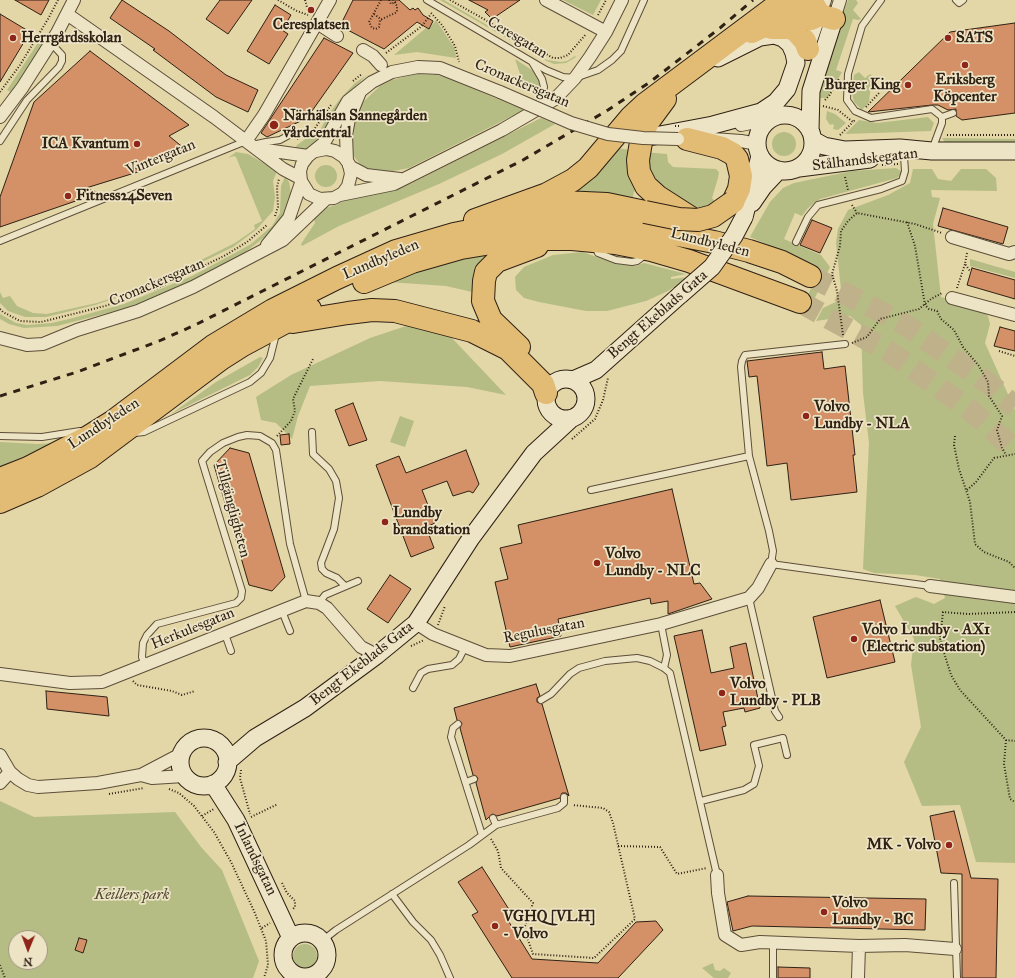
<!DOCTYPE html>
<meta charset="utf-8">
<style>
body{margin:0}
#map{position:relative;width:1015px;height:978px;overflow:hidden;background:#e3d6a7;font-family:"IM FELL Great Primer",serif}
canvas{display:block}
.north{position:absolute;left:8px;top:930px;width:40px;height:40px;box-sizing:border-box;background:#ede4c6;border:1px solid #a1967f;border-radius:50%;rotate:181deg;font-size:11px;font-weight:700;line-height:16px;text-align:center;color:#2f2114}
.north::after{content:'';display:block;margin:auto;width:14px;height:18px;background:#8f2418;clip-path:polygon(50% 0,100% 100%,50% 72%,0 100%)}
</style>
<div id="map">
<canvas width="1015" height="978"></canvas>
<div class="north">N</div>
</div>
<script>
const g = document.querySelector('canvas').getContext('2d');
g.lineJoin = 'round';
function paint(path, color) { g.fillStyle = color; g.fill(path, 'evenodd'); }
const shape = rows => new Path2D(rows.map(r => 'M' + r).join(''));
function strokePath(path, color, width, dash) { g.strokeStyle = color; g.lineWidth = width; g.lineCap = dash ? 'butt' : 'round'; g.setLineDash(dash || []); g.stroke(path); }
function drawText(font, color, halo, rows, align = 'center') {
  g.font = font + ' "IM FELL Great Primer",serif'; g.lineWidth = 3.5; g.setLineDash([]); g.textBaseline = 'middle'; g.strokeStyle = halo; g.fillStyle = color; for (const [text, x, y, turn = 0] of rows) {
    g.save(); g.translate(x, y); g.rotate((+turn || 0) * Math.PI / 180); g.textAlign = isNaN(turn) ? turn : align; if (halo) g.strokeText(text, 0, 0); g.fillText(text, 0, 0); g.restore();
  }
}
const green = shape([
 [440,0,444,0,547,60,561,62,567,61,575,56,576,57,566,63,554,64,547,61],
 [563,0,601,0,593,15],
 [848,0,856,0,858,3,853,10,861,19,858,20,853,19,836,70,842,72,830,93,827,98,816,98,833,34],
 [436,20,455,49,456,58,417,52,394,55,426,28,429,29],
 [41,38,45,39,43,44,11,92,7,90],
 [515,59,535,72,539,79,539,90,523,83],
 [859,72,865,78,870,74,872,76,869,102,862,110,854,102,852,93,854,75],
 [416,74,437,75,448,78,524,110,409,168,383,173,363,168,352,154,351,134,352,125,362,103,380,86,392,80],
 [367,75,346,96,327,133,308,149,293,152,297,145,321,128,331,111,340,99,355,83],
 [827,111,835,114,846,123,838,130,833,129,834,125,832,124,830,125,826,119],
 [928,117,934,123,931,131,845,134,859,120,877,123],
 [541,118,555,124,502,154,439,184,339,226,302,246,301,244,315,223,313,215,322,209,336,205,349,198,401,187,412,183],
 '772 144a12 12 0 1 1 24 0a12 12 0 1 1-24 0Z',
 [942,138,1015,139,1015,143,945,142],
 [611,147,630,150,639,188,634,192,632,201,568,191],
 [236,152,248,154,277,171,273,181,275,197,273,211,256,230,233,247,155,285,95,305,46,317,25,317,8,311,0,303,0,292,3,298,10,296,17,306,33,313,47,314,97,303,149,286,235,243,255,229,254,225,262,221,236,157,234,156,228,158],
 [643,152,667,154,668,162,673,167,716,169,719,172,718,178,712,198,718,205,715,207,692,210,652,178],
 '315 176a11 11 0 1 1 22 0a11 11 0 1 1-22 0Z',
 [896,168,901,171,901,174,897,178,820,199,808,208,802,216,795,213,784,239,821,255,830,267,808,312,800,313,820,268,750,237,770,202,783,188,794,183,852,171],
 [913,169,932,169,938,179,951,181,961,169,986,169,996,178,997,191,931,190,932,197,940,198,933,224,941,297,978,308,988,316,990,324,985,343,1015,410,1015,863,976,862,960,805,922,806,904,762,921,727,911,665,914,639,895,606,916,597,934,604,945,598,940,579,915,575,874,573,863,569,869,443,863,393,861,325,850,316,816,321,823,308,842,299,836,243,838,229,848,210,888,195,910,183],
 [285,177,289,182,291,193,286,213,276,228,243,254,197,278,156,297,123,309,57,326,24,328,9,324,0,319,0,314,16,323,27,325,52,323,73,318,124,304,192,276,235,253,251,244,272,226,280,213,281,186],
 [520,249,499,265,494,284,494,297,446,286,388,282,456,260],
 [582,252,618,264,636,266,644,263,686,274,671,277,671,279,690,277,668,291,646,301,607,311,586,311,539,302,524,298,516,290,515,277,524,267,553,255],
 [970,259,1015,272,1015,278,970,266],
 [415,323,450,336,506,395,467,387,380,381,310,386,298,416,292,439,276,423,261,420,256,397,291,375,370,338],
 [260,357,263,358,258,367,250,375,171,414,216,382],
 [400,416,414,421,405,447,390,442],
 [0,442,37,444,56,443,0,471],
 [0,801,34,817,175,812,201,847,222,870,259,961,253,978,0,978],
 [16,938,40,938,40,962,16,962],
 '293 956a12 12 0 1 1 24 0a12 12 0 1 1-24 0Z',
 [713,963,715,970,720,971,724,968,731,973,728,978,714,978,702,968]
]);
const building = shape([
 [15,0,49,0,41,15,15,0],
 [122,0,169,31,226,75,258,90,248,112,216,97,153,50,155,49,110,18,122,0],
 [220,0,252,0,228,34,206,19,220,0],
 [353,0,399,0,410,10,413,8,415,10,418,8,423,15,433,21,429,29,417,22,384,49,340,26,353,0],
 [469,0,520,0,492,19,485,12,488,10,469,0],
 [275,5,291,15,282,30,288,34,269,64,247,51,275,5],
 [0,14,30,32,0,82,0,14],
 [1015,23,1015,113,962,120,956,116,956,109,948,110,938,105,932,105,868,112,950,32,1015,23],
 [324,38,353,53,307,118,267,137,261,133,324,38],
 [90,51,189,125,169,136,185,149,133,167,141,171,86,188,99,193,0,227,0,197,34,102,90,51],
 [943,208,1008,227,1003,244,938,226,943,208],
 [812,220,832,228,820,253,800,245,812,220],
 [972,268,1015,280,1015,299,967,285,972,268],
 [1000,327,1015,331,1015,351,994,346,1000,327],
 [822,352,824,369,845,366,855,455,853,455,857,492,791,500,787,463,767,466,757,376,749,377,747,361,822,352],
 [353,403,367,440,349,446,335,410,353,403],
 [289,434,290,444,281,445,280,435,289,434],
 [230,448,249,453,285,577,272,591,249,585,214,465,230,448],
 [466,450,479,484,473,493,469,491,453,496,447,481,422,490,435,523,426,527,434,548,411,557,376,465,399,456,406,473,466,450],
 [672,489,694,584,700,583,712,599,668,614,668,601,651,604,650,598,558,619,561,636,510,647,495,582,508,579,500,548,522,543,518,525,672,489],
 [390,575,411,589,388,623,367,609,390,575],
 [880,600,895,662,827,678,813,617,880,600],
 [702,630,711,673,734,668,730,647,746,643,760,708,745,712,744,708,723,712,726,726,722,727,726,745,700,751,674,636,702,630],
 [536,684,540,696,537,698,537,702,542,704,569,796,566,793,562,793,560,798,497,816,492,814,486,820,476,783,478,778,473,775,460,728,462,723,457,720,454,708,536,684],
 [46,691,107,697,109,716,47,709,46,691],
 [954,811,971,878,998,879,996,978,962,978,962,874,941,873,930,816,954,811],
 [482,867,510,911,504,914,532,959,598,963,636,922,656,921,663,930,618,978,512,978,472,915,478,912,458,882,482,867],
 [748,896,926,899,925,930,752,926,733,931,727,902,748,896],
 [79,938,87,940,83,953,75,950,79,938],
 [778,967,810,968,810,978,778,978,778,967]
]);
const highwayTunnel = shape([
 [810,276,901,322,992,386,1015,407],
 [800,302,888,351,969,409,1015,450]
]);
const path = shape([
 [278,0,297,11,308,15],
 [305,0,309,14],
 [381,0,369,22,372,28,376,29,379,27,380,20,397,12,397,6,393,0],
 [389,0,391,4,396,2],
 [450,0,553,58,560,58,568,55,586,34],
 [431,13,442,25,455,46,459,62],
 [374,14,382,20],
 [598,15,606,0],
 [386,53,422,26,431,14],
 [353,81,362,74],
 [0,92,20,65,48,19,58,0],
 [825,100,829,96,839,79],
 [823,106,838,110,853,122,855,120],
 [866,107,879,93],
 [840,135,853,122],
 [947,135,1015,135],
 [297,139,315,128,331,105],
 [882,165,898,164],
 [845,177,848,190],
 [852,205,857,213],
 [275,216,278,207,277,187,279,179],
 [907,222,915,246,925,305,929,309,937,311,941,319,954,330,963,347,979,366,988,382,989,396,1002,416,997,430,1002,448,1006,455],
 [967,253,965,264,970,271],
 [957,288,965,264],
 [0,309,3,312,20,321,41,322,105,306,158,288,224,256,247,242,267,225],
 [843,335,837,291,832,274,840,246,841,231,848,221,857,213,915,224,942,233],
 [852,343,867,337,880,319,919,309,931,299,942,293],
 [999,351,1015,356],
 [277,436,291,421,295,411,293,399,313,359],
 [955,436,954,445,959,469,970,502,975,544,984,552,1009,562,1015,568],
 [572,439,595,419,603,400,608,378],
 [967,490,976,482,994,458,1015,454],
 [1015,612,968,614,943,612,940,640,951,675,960,690,1006,740,1015,741],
 [438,625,445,606],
 [411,646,424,640],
 [133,681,137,685,172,691,182,695,195,691],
 [1006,740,1004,764,1010,799,1015,802],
 [241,770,240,778,250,814],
 [169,789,179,793,194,806,214,832,231,862,254,911,266,941,268,965,264,978],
 [109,794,144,788],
 [202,816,214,809],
 [251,817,278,804],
 [491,839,498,851,501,868,533,903,524,929,533,954,594,958,635,919,613,823,609,812,603,808,572,805],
 [618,846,660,847,677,874,707,868],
 [282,883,287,893,295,901,295,907,293,909],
 [262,928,270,923],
 [0,965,5,978]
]);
const lane = shape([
 [427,0,546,70,563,77,575,78,598,70,612,60,621,51,644,0],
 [881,0,862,26,848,74,847,100,855,111,871,118,932,109,942,117,942,123,932,150],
 [956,0,959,3,963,0],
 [532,62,542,79,544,87,538,107],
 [942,117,953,113],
 [0,141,27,100,59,67,62,61,62,55,50,42],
 [252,145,266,142,280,140,289,135],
 [0,241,246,141],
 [796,242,808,217,818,205,881,189,902,181,905,171,904,156],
 [595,246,598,253,616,260,632,262,637,261,645,255],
 [845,344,745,355,742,361,741,367,749,456,769,531,773,551,771,564,930,586],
 [312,432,313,454,329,469,336,481,339,498,334,529,321,563,322,569,326,573,337,578,345,586],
 [135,433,144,432,250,382,261,373,270,358,276,334],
 [0,436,42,437,80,431],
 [591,490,749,456],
 [749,598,775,711,779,717],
 [319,603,325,595,358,581],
 [282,611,290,631],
 [661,624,667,655,664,668],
 [225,634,231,651],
 [145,666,142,657,143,643,147,635,157,624,236,603,241,598,242,591,202,461,210,452,223,443,238,437,247,435,260,436,272,443,276,450,290,544,306,601],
 [413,688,421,673,428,669,452,665,459,659,465,647],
 [541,700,551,694,570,674,579,668,605,661,637,658,650,661,664,668,670,673,717,875],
 [458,724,453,728,451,737,482,835],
 [466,782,474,779],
 [701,801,744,790,754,784,759,766,754,745,783,738,787,755],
 [493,818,496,825],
 [954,883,957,978],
 [392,894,413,922,431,940,440,955,450,978],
 [322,941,336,930,469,845,496,825,558,808,564,803,564,797],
 [773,978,773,942]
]);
const street = shape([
 [546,0,606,32],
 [67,14,214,117,283,169,300,178],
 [834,19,840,0],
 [317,23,337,36],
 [808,49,825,0],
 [363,50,373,56,381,65],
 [0,117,22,88,57,33,74,0],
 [741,125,771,119],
 [713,139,741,141,752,143,758,148],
 [246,141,264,115,330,0],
 [259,149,308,156],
 [316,151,326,149,335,151,344,157,349,164,351,174,348,186,343,193,334,198,320,199,309,194,301,181,300,171,302,164,308,156,324,143,348,101,372,82,392,72,418,67,440,68,500,92],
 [347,161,346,135,349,119,360,92],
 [349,166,366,175,400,179],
 [340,195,394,184,502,130,555,99,575,78,590,57,606,32,622,0],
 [952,237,1009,254,1015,252],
 [267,245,289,218,301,183],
 [952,298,1015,315],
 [0,338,27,345,43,344,77,330,138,311,193,287,283,240,325,200],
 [930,586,1015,597],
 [416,623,433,634,486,655,510,656,661,624,749,598,758,588,771,564],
 [0,674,70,683,102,682,306,601,319,603,327,608,361,647,377,655],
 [0,755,10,772,18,779,28,785,38,787,98,783,141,775,152,778,184,776],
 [141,775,181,754],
 [0,783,10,772],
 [717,875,718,893,725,935,741,945,760,942,859,946,905,945,955,949],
 [858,978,859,946]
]);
const secondary = shape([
 '757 143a28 28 0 1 1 56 0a28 28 0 1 1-56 0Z',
 [810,130,811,91,834,19],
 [644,138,713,125,761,112,776,102,787,89,796,63,794,53,790,44,783,38,774,35,760,37,718,58],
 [813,140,824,146,845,150,900,148,932,151,1015,151],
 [799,168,870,159],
 [752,203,763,187,779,170],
 [744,217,760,156],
 '546 399a20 20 0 1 1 40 0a20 20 0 1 1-40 0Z',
 [573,380,596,370,680,295],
 '180 762a24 24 0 1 1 48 0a24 24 0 1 1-48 0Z',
 [227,762,255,738,305,708,377,655,416,623,471,538,534,453,572,418],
 [213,784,236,820,291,938],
 '283 955a22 22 0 1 1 44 0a22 22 0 1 1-44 0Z'
]);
const highway = shape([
 [782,1,809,3,815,7,820,15],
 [772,28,788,28,795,30,805,41,808,49],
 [752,32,760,28,787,20,811,19,820,15,834,19],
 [665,99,648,122,642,136,638,160,639,172,646,186,657,196,696,221],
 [687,139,722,148,733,154,737,159,741,176,739,189,733,202],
 [536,205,562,202,607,204,645,212],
 [475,220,547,194,573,180,588,168,631,117,645,104,784,0],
 [364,282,412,262,461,248,516,239,572,239,615,243,651,250,689,261,800,302],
 [293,322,348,313,372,310,395,311,472,331,508,349,543,384,546,393],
 [519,347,491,320,483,301,484,281,486,272,497,261,537,246],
 [0,479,28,468,88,437,112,422,213,346,273,310,337,278,396,251,454,234,484,228,551,221,589,222,627,225,714,242,749,251,782,262,810,276],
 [0,502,37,486,90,457,221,359,243,345,310,309]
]);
const rail = shape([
 [0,396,77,372,159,341,195,325,523,160,608,110,650,82,720,28,753,0]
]);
const pathBridge = shape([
 [675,126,681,126]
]);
const streetBridge = shape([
 [500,92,571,123,608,134,643,138,678,139]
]);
const secondaryBridge = shape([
 [680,295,712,267,734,236,744,217]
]);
const highwayBridge = shape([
 [645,212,679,219,698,220,713,216,733,202]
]);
const markers = [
 [311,10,4,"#8f2418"],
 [13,38,4,"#8f2418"],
 [948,38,4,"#8f2418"],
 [965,65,4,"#8f2418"],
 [908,85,4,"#8f2418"],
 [274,125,5,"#8f2418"],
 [137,144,4,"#8f2418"],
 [68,196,4,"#8f2418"],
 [806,416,4,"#8f2418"],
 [385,522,4,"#8f2418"],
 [597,563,4,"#8f2418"],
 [854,639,4,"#8f2418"],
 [722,693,4,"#8f2418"],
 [949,845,4,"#8f2418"],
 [824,912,4,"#8f2418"],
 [495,926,4,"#8f2418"]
];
const poiNames = [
 ["Ceresplatsen",311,25,"center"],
 ["Herrgårdsskolan",21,38],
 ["SATS",956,38],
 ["Eriksberg",965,80,"center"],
 ["Köpcenter",965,97,"center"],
 ["Burger King",900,85,"right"],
 ["Närhälsan Sannegården",283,116],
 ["vårdcentral",283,133],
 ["ICA Kvantum",129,144,"right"],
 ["Fitness24Seven",76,196],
 ["Volvo",814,407],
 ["Lundby - NLA",814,424],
 ["Lundby",393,513],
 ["brandstation",393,530],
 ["Volvo",605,554],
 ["Lundby - NLC",605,571],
 ["Volvo Lundby - AX1",862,630],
 ["(Electric substation)",862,647],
 ["Volvo",730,684],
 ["Lundby - PLB",730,701],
 ["MK - Volvo",941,845,"right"],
 ["Volvo",832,903],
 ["Lundby - BC",832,920],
 ["VGHQ [VLH]",503,917],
 ["- Volvo",503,934]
];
const streetNames = [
 ["Ceresgatan",517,38,31],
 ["Cronackersgatan",522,84,23],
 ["Vintergatan",161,158,-22],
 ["Stålhandskegatan",865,160,-7],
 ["Lundbyleden",710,243,14],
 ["Lundbyleden",381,260,-23],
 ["Cronackersgatan",157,283,-23],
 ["Bengt Ekeblads Gata",658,315,-41],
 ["Lundbyleden",104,424,-33],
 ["Tillgängligheten",232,509,75],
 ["Herkulesgatan",193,629,-22],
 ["Regulusgatan",544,631,-11],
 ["Bengt Ekeblads Gata",362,664,-38],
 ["Inlandsgatan",255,859,64]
];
const parkNames = [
 ["Keillers park",132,895]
];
paint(green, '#b5bd85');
paint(building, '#d49067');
strokePath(building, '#2f2114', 1);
strokePath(highwayTunnel, '#bfb28a', 22, [22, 11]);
strokePath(lane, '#5c4e39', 8);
strokePath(street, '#5c4e39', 14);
strokePath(secondary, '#2f2114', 19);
strokePath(highway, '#2f2114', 24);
strokePath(path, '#2f2114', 2, [1, 2]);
strokePath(lane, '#ede4c6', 6);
strokePath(street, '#ede4c6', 12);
strokePath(secondary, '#ede4c6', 17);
strokePath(highway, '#e2bb74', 22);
strokePath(rail, '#2f2114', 3, [7, 7]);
strokePath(streetBridge, '#5c4e39', 14, []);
strokePath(secondaryBridge, '#2f2114', 19, []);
strokePath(highwayBridge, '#2f2114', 24, []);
strokePath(pathBridge, '#2f2114', 2, [1, 2]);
strokePath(streetBridge, '#ede4c6', 12);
strokePath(secondaryBridge, '#ede4c6', 17);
strokePath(highwayBridge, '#e2bb74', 22);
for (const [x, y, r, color] of markers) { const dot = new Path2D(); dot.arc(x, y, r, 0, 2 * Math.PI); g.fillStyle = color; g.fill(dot); strokePath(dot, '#ede4c6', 1.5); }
drawText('bold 15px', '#2f2114', '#ede4c6', poiNames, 'left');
drawText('15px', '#2f2114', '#ede4c6', streetNames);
drawText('italic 15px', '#504830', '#ede4c6', parkNames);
</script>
